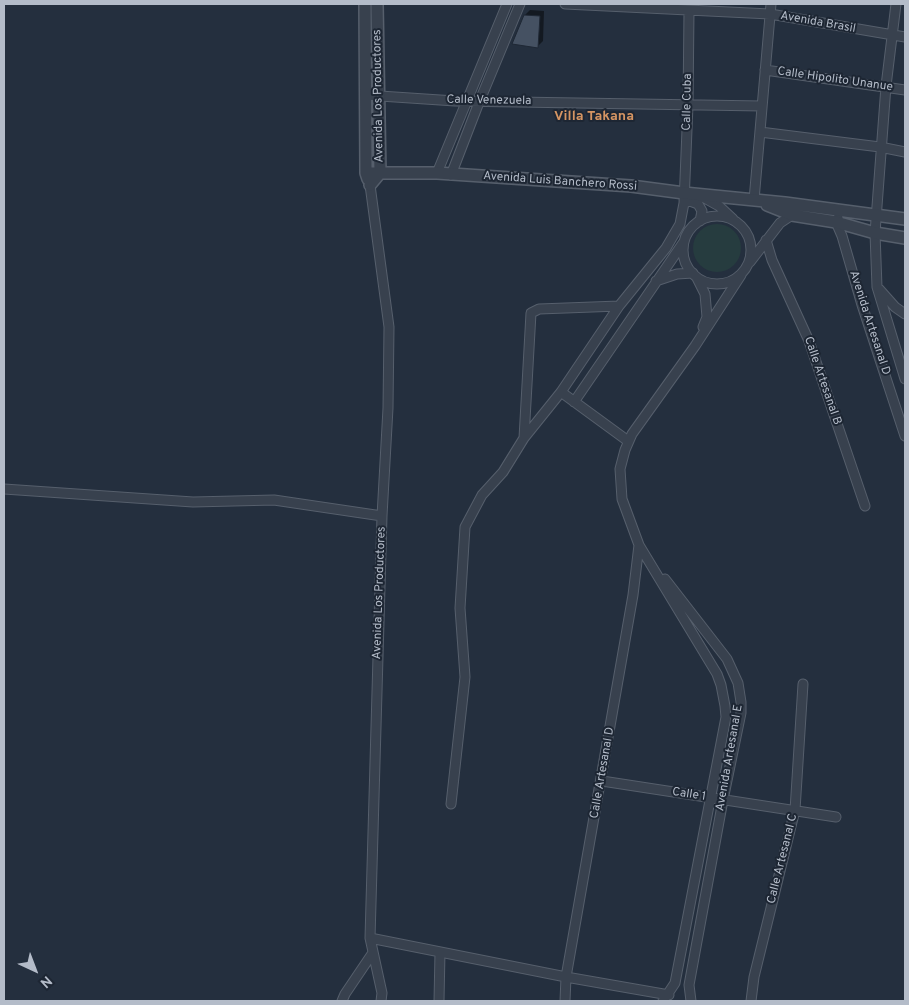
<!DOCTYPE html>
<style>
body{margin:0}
#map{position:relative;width:909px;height:1005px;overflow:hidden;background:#242f3e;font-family:Overpass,sans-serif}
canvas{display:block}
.frame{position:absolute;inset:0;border:5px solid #b4bcc9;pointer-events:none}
.north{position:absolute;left:10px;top:945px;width:50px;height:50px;-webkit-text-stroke:4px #1d2633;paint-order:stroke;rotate:137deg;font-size:14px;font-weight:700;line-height:20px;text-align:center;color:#b4bcc9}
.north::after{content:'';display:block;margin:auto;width:18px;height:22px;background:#b4bcc9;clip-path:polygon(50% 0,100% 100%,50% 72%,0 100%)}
</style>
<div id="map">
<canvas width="909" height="1005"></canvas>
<div class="frame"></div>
<div class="north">N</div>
</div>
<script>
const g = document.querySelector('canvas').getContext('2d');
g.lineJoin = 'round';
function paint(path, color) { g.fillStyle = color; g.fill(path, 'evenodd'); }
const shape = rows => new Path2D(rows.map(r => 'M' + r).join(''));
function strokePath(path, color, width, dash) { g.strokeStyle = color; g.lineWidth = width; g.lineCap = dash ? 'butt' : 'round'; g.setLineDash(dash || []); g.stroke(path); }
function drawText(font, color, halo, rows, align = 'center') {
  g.font = font + ' Overpass,sans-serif'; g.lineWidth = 4; g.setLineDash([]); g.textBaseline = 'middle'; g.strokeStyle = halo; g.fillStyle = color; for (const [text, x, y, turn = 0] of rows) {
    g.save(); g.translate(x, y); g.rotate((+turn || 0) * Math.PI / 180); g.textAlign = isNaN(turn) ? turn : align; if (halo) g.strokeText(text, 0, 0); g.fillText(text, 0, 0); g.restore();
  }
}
const green = shape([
 '693 248a24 24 0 1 1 48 0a24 24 0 1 1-48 0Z'
]);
const shadow = shape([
 [530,10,544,11,543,41,538,46,525,15]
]);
const building = shape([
 [524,15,540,16,538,48,512,44,524,15]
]);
const minor = shape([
 [565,4,770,14,905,37],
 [896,4,886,86,875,233,877,287,905,379],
 [765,70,905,90],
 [365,95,455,101,762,106],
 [760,132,880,147,905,152],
 [437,173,507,4],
 [451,175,478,105,520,4],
 [370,185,389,327,388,408,382,516,370,938,382,993,381,1001],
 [701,196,719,206,733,219],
 [754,200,771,4],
 [684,203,690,201,698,204,702,211,700,221],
 '683 250a34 34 0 1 1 68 0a34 34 0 1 1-68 0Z',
 [838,218,836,222,842,236,862,305,905,436],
 [766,240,772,260,809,341,865,506],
 [750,262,780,223,792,215,794,212],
 [697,278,705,294,707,317,703,327],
 [656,281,677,274,693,273],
 [879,289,895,307,905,314],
 [561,392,628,441],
 [574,402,683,243],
 [524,438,531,313,539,309,619,306,666,248,680,224,684,203,688,105,689,11],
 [4,489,193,502,274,500,382,516],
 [665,579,727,659,738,683,741,702,741,713,723,800,689,985,691,1001],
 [602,781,836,817],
 [451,804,465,677,460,608,465,527,482,495,503,472,524,438,561,392,619,306],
 [370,938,566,977,669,995],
 [342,1001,345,994,372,954],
 [439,1001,440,952],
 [565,1001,566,977,633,595,639,545],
 [663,1001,675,983,726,717,725,706,721,685,717,674,639,545,622,499,620,469,625,450,632,434,695,346,741,275],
 [751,1001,754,977,795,810,803,684]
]);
const tertiary = shape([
 [365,4,366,173,368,179],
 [366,173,437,173,631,186,684,193,785,203,905,219],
 [370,185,380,173,377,4],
 [767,205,792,215,836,222,875,233,905,238]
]);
const streetNames = [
 ["Avenida Brasil",818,23,10],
 ["Calle Hipolito Unanue",835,80,8],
 ["Avenida Los Productores",379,96,-91],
 ["Calle Venezuela",489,101,1],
 ["Calle Cuba",688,102,-89],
 ["Avenida Luis Banchero Rossi",560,182,4],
 ["Avenida Artesanal D",869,323,72],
 ["Calle Artesanal B",822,381,71],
 ["Avenida Los Productores",380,593,-88],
 ["Avenida Artesanal E",730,758,-80],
 ["Calle Artesanal D",603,773,-80],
 ["Calle 1",689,795,9],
 ["Calle Artesanal C",783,859,-76]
];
const neighbourhoodNames = [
 ["Villa Takana",594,117]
];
paint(green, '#263c3f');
paint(shadow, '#0007');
paint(building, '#455162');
strokePath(building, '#1f2835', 1);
strokePath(minor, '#565f6c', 11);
strokePath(tertiary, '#565f6c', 14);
strokePath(minor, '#38414e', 9);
strokePath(tertiary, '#38414e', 11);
drawText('12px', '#b4bcc9', '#1d2633', streetNames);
drawText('bold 14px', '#d59563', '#1d2633', neighbourhoodNames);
</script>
